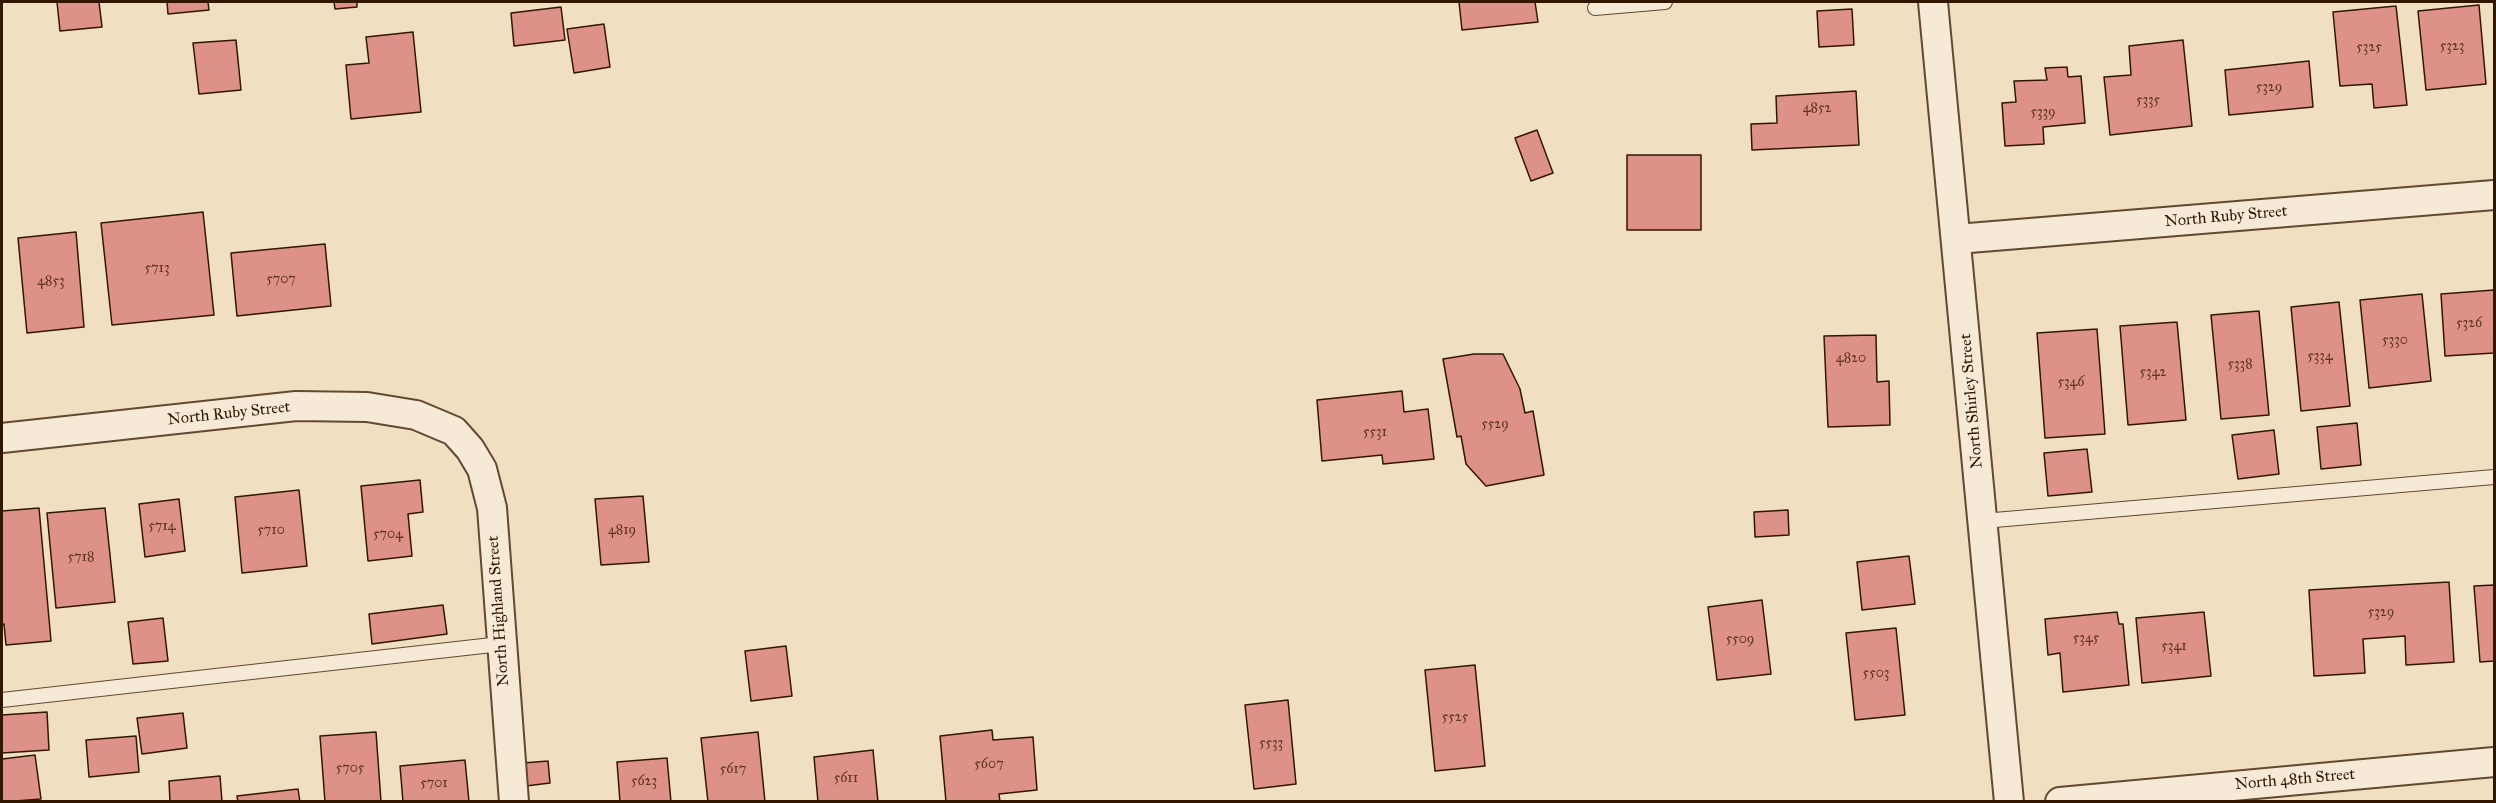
<!DOCTYPE html>
<style>
body{margin:0}
#map{position:relative;width:2496px;height:803px;overflow:hidden;background:#f1dfc1;font-family:"IM FELL Great Primer",serif}
canvas{display:block}
.frame{position:absolute;inset:0;border:3px solid #321700;pointer-events:none}
</style>
<div id="map">
<canvas width="2496" height="803"></canvas>
<div class="frame"></div>
</div>
<script>
const g = document.querySelector('canvas').getContext('2d');
g.lineJoin = 'round';
function paint(path, color) { g.fillStyle = color; g.fill(path, 'evenodd'); }
const shape = rows => new Path2D(rows.map(r => 'M' + r).join(''));
function strokePath(path, color, width, dash) { g.strokeStyle = color; g.lineWidth = width; g.lineCap = dash ? 'butt' : 'round'; g.setLineDash(dash || []); g.stroke(path); }
function drawText(font, color, halo, rows, align = 'center') {
  g.font = font + ' "IM FELL Great Primer",serif'; g.lineWidth = 4.5; g.setLineDash([]); g.textBaseline = 'middle'; g.strokeStyle = halo; g.fillStyle = color; for (const [text, x, y, turn = 0] of rows) {
    g.save(); g.translate(x, y); g.rotate((+turn || 0) * Math.PI / 180); g.textAlign = isNaN(turn) ? turn : align; if (halo) g.strokeText(text, 0, 0); g.fillText(text, 0, 0); g.restore();
  }
}
const building = shape([
 [57,2,99,2,102,27,60,31,57,2],
 [167,2,208,2,209,10,168,14,167,2],
 [334,2,357,2,357,7,335,9,334,2],
 [1459,2,1535,2,1538,22,1462,30,1459,2],
 [2479,5,2486,84,2426,90,2418,11,2479,5],
 [2396,6,2407,105,2374,108,2372,84,2340,86,2333,12,2396,6],
 [561,7,565,40,514,46,511,13,561,7],
 [1852,9,1854,45,1819,47,1817,11,1852,9],
 [604,24,610,67,574,73,567,29,604,24],
 [413,32,421,112,351,119,346,65,369,63,366,37,413,32],
 [236,40,241,90,199,94,193,43,236,40],
 [2183,40,2192,126,2110,135,2104,77,2131,75,2129,46,2183,40],
 [2309,61,2313,107,2229,115,2225,70,2309,61],
 [2067,67,2068,77,2081,76,2085,123,2043,127,2044,144,2005,146,2002,103,2016,102,2014,81,2047,80,2045,68,2067,67],
 [1856,91,1859,145,1752,150,1751,124,1777,123,1776,96,1856,91],
 [1537,130,1553,173,1531,181,1515,138,1537,130],
 [1627,155,1701,155,1701,230,1627,230,1627,155],
 [203,212,214,315,112,325,101,223,203,212],
 [76,232,84,327,27,333,18,238,76,232],
 [325,244,331,306,237,316,231,253,325,244],
 [2494,290,2494,353,2445,356,2441,294,2494,290],
 [2422,294,2431,381,2369,388,2360,300,2422,294],
 [2339,302,2350,406,2301,411,2291,307,2339,302],
 [2259,311,2269,415,2221,419,2211,315,2259,311],
 [2177,322,2186,420,2128,425,2120,326,2177,322],
 [2097,329,2105,434,2045,438,2037,333,2097,329],
 [1876,335,1877,382,1889,381,1890,425,1828,427,1824,336,1876,335],
 [1474,354,1503,354,1520,389,1525,413,1533,411,1544,475,1486,486,1466,464,1461,436,1457,437,1443,359,1474,354],
 [1402,391,1404,412,1428,409,1434,459,1383,464,1382,455,1322,461,1317,400,1402,391],
 [2357,423,2361,465,2321,469,2317,427,2357,423],
 [2274,430,2279,474,2238,479,2232,435,2274,430],
 [2087,449,2092,492,2048,496,2044,453,2087,449],
 [420,480,423,512,408,514,412,556,368,561,361,486,420,480],
 [299,490,307,566,242,573,235,497,299,490],
 [643,496,649,562,601,565,595,499,643,496],
 [179,499,185,551,145,557,139,504,179,499],
 [39,508,51,641,6,645,4,624,2,625,2,511,39,508],
 [105,508,115,602,56,608,47,513,105,508],
 [1788,510,1789,535,1755,537,1754,512,1788,510],
 [1909,556,1915,604,1862,610,1857,562,1909,556],
 [2449,582,2454,662,2406,665,2405,636,2363,639,2365,673,2314,676,2309,590,2449,582],
 [2494,585,2494,661,2480,662,2474,586,2494,585],
 [1762,600,1771,674,1717,680,1708,607,1762,600],
 [443,605,447,634,372,644,369,614,443,605],
 [2117,612,2119,624,2123,624,2129,685,2063,692,2060,653,2048,655,2045,619,2117,612],
 [2204,612,2211,676,2142,683,2136,618,2204,612],
 [163,618,168,661,133,664,128,622,163,618],
 [1896,628,1905,715,1855,720,1846,633,1896,628],
 [786,646,792,696,751,701,745,651,786,646],
 [1475,665,1485,766,1435,771,1425,670,1475,665],
 [1288,700,1296,784,1254,789,1245,705,1288,700],
 [47,712,49,750,2,753,2,715,47,712],
 [183,713,187,748,142,754,137,718,183,713],
 [992,730,993,740,1033,737,1037,790,999,794,1000,802,946,802,940,736,992,730],
 [376,732,381,802,325,802,320,736,376,732],
 [758,732,765,802,708,802,701,738,758,732],
 [136,736,139,772,89,777,86,740,136,736],
 [873,750,878,802,818,802,814,757,873,750],
 [35,755,41,799,2,802,2,759,35,755],
 [667,758,671,802,620,802,617,762,667,758],
 [465,760,469,802,403,802,400,766,465,760],
 [548,761,550,783,526,786,523,763,548,761],
 [220,776,222,802,170,802,169,781,220,776],
 [298,789,300,802,238,802,237,796,298,789]
]);
const lane = shape([
 [1595,8,1665,2],
 [1983,521,2494,477],
 [2,700,501,644]
]);
const street = shape([
 [1933,2,2009,802],
 [1957,239,2494,195],
 [2,438,296,406,367,407,416,415,454,431,470,449,482,469,492,508,514,802],
 [2060,802,2494,762]
]);
const numberNames = [
 ["5323",2452,47],
 ["5325",2369,48],
 ["5329",2269,88],
 ["5335",2148,101],
 ["4852",1817,109],
 ["5339",2043,113],
 ["5713",157,269],
 ["5707",281,280],
 ["4853",51,282],
 ["5326",2469,324],
 ["5330",2395,341],
 ["5334",2320,357],
 ["4820",1851,359],
 ["5338",2240,365],
 ["5342",2153,373],
 ["5346",2071,383],
 ["5529",1495,425],
 ["5531",1375,433],
 ["5714",162,527],
 ["5710",271,531],
 ["4819",622,531],
 ["5704",388,535],
 ["5718",81,558],
 ["5329",2381,613],
 ["5345",2086,639],
 ["5509",1740,640],
 ["5341",2174,647],
 ["5503",1876,674],
 ["5525",1455,718],
 ["5533",1271,744],
 ["5607",989,765],
 ["5705",350,769],
 ["5617",733,770],
 ["5611",846,779],
 ["5623",644,782],
 ["5701",434,784]
];
const streetNames = [
 ["North Ruby Street",2226,217,-5],
 ["North Shirley Street",1972,401,-95],
 ["North Ruby Street",229,414,-6],
 ["North Highland Street",499,611,-94],
 ["North 48th Street",2295,780,-5]
];
paint(building, '#de9188');
strokePath(building, '#321700', 1.5);
strokePath(lane, '#624930', 16);
strokePath(street, '#624930', 32);
strokePath(lane, '#f6ead7', 14);
strokePath(street, '#f6ead7', 28);
drawText('14px', '#5d3622', null, numberNames);
drawText('16px', '#321700', '#f6ead7', streetNames);
</script>
